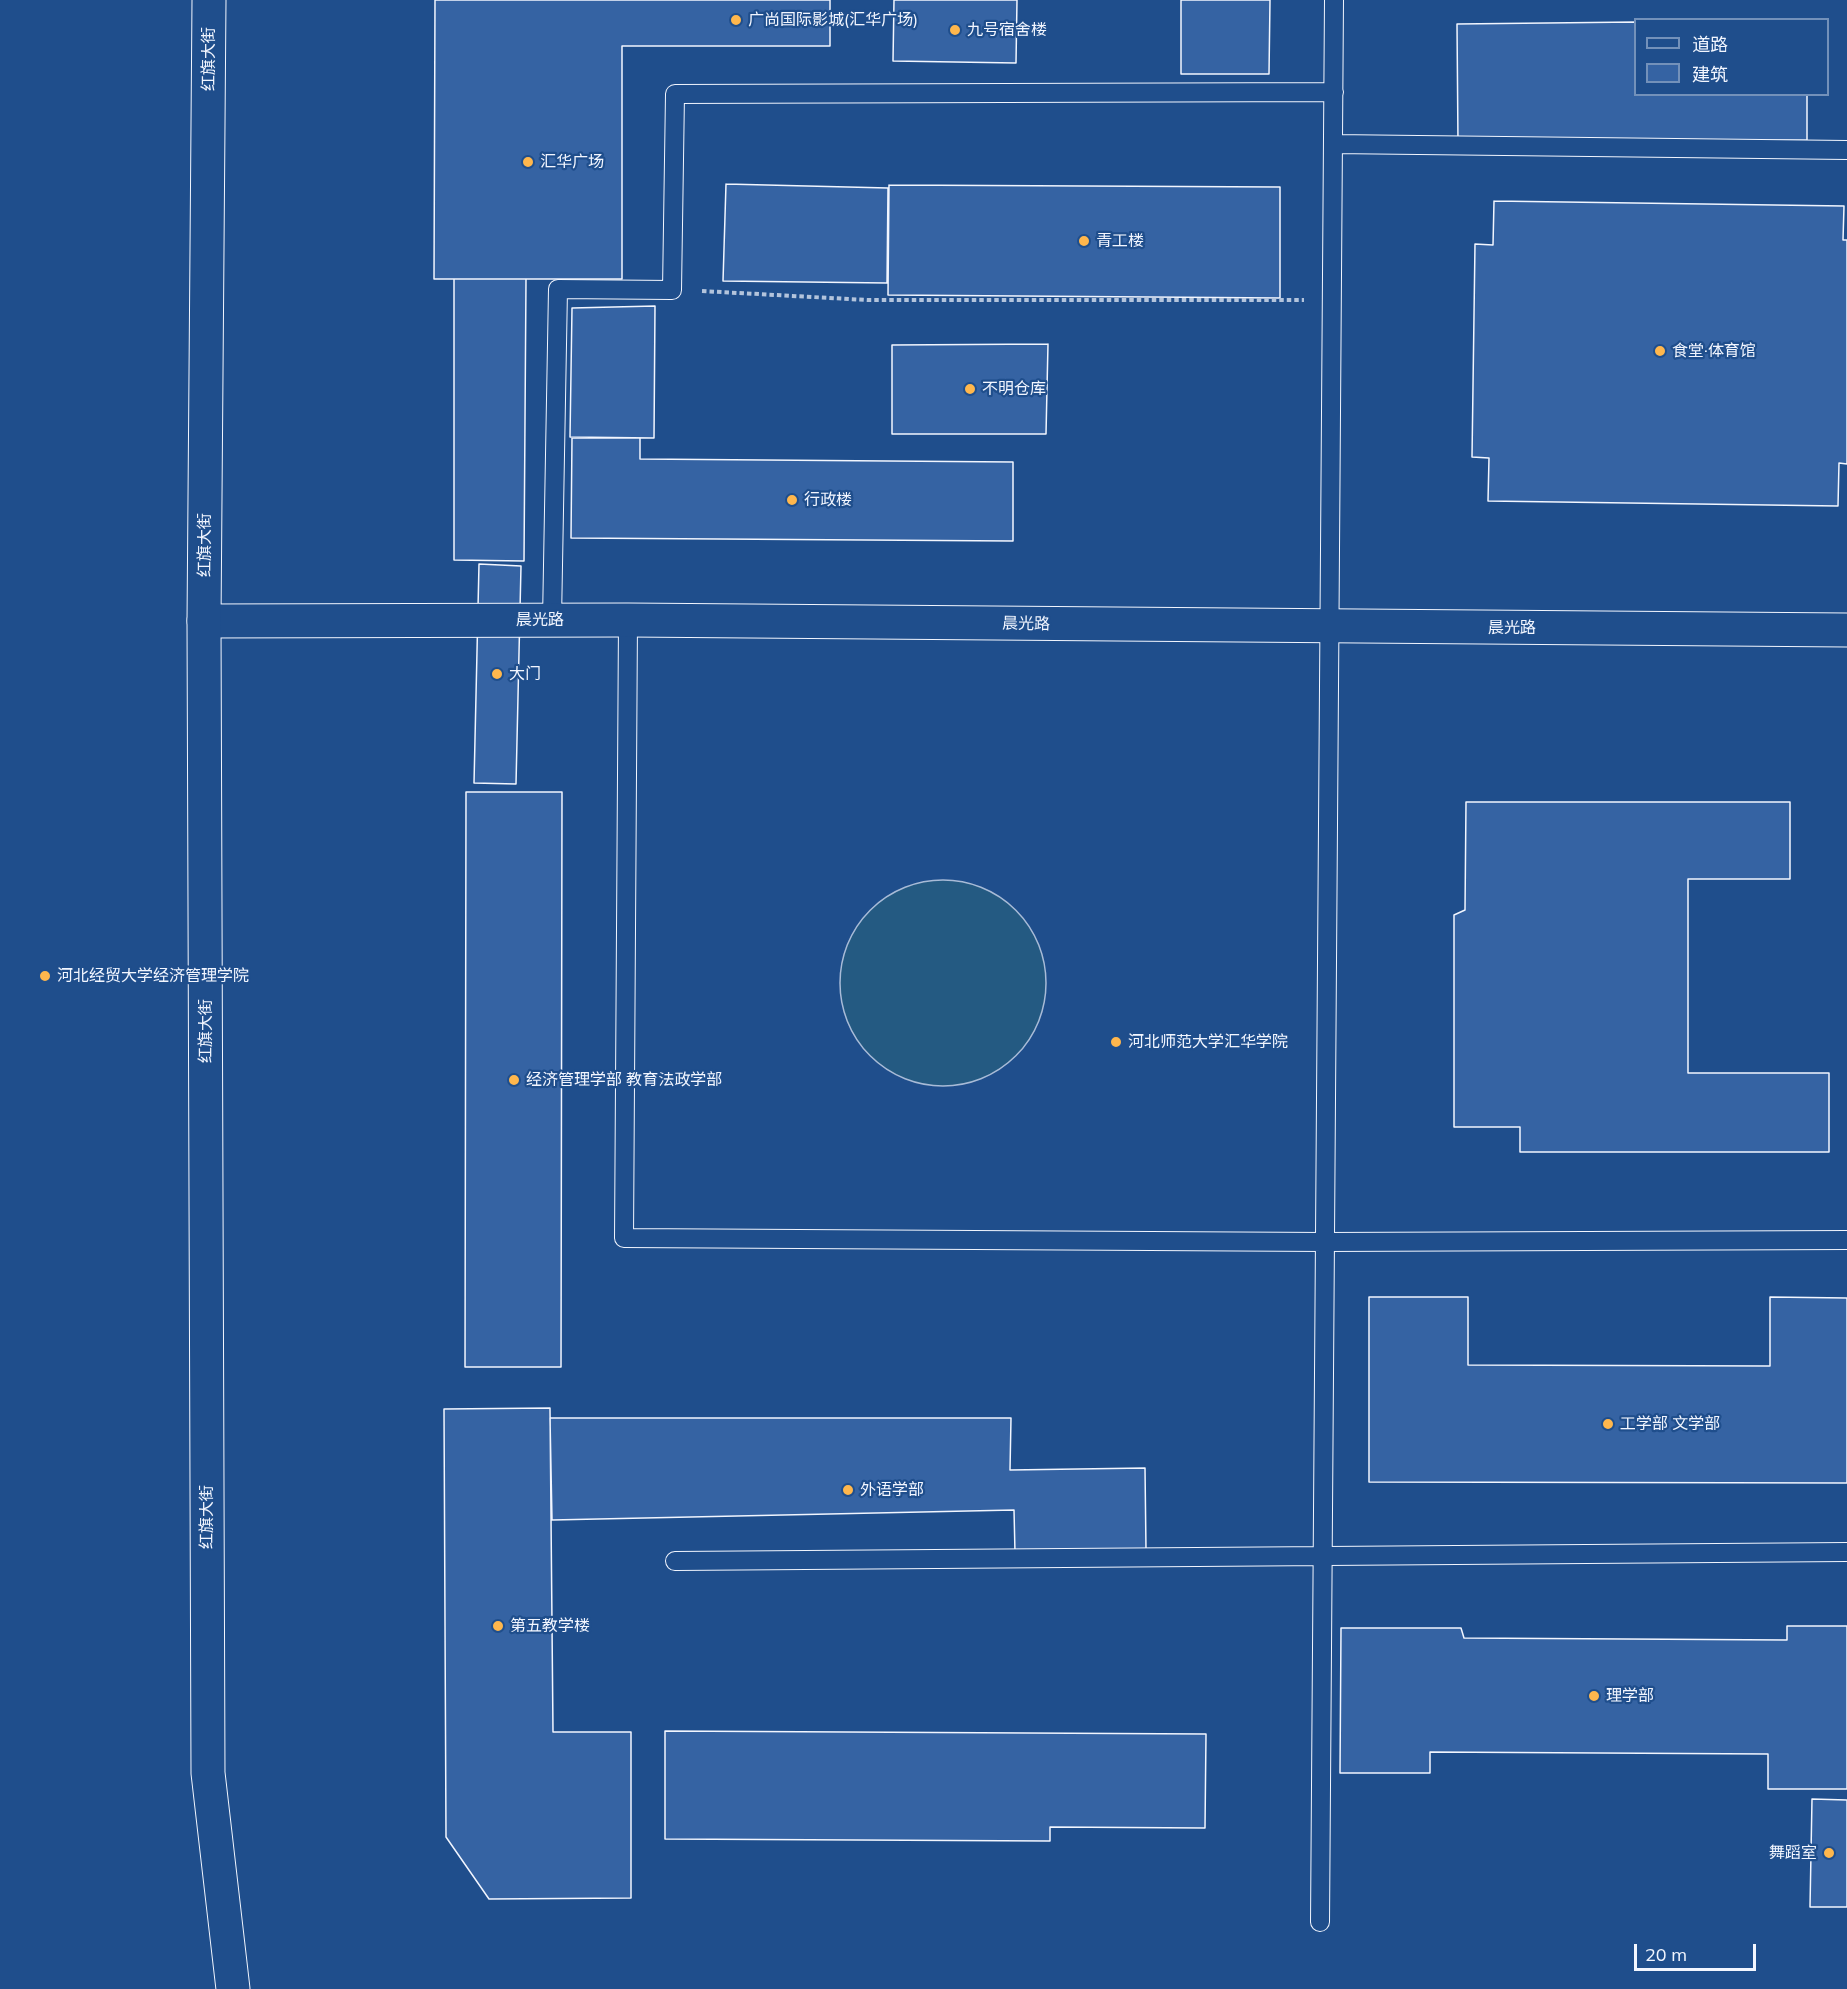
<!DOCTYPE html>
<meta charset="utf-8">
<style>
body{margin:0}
#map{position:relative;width:1847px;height:1989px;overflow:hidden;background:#1f4e8c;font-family:Mulish,"Noto Sans SC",sans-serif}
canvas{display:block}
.legend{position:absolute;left:1634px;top:18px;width:195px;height:78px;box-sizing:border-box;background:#1f4e8c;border:2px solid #7391ba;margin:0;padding:8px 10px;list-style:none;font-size:18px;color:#f2f6ff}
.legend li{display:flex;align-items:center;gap:12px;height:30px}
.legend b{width:30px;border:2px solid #7391ba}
.scale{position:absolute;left:1634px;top:1944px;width:122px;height:27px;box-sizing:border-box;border:3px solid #f2f6ff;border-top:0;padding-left:8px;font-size:18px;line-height:21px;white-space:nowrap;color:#f2f6ff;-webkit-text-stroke:4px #1f4e8c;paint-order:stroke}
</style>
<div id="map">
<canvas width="1847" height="1989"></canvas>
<ul class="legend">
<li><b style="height:8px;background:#1f4e8c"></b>道路</li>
<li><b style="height:16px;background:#3563a3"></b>建筑</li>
</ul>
<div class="scale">20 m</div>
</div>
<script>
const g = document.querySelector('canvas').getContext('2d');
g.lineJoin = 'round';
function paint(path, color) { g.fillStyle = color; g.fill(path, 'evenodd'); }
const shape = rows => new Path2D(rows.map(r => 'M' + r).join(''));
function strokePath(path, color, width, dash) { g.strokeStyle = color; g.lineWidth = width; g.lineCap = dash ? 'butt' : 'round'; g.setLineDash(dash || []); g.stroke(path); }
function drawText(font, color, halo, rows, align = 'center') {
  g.font = font + ' Mulish,"Noto Sans SC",sans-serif'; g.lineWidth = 4.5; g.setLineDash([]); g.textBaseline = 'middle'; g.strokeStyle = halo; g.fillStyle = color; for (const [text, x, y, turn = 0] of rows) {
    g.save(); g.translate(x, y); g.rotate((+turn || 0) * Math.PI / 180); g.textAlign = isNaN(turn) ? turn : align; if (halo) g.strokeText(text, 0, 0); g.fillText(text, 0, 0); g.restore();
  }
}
const green = shape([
 '840 983a103 103 0 1 1 206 0a103 103 0 1 1-206 0Z'
]);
const building = shape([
 [435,0,830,0,830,46,622,46,622,279,434,279,435,0],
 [894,0,1017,0,1016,63,893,61,894,0],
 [1181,0,1270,0,1269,74,1181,74,1181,0],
 [1636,22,1636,94,1807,94,1807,140,1458,144,1457,24,1636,22],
 [726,184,888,188,887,283,723,281,726,184],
 [889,185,1280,187,1280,298,888,295,889,185],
 [1494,201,1844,206,1843,240,1847,240,1847,464,1839,463,1838,506,1488,501,1489,458,1472,457,1475,244,1493,245,1494,201],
 [454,279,526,279,524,561,454,560,454,279],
 [655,306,654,438,570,437,572,308,655,306],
 [1048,344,1046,434,892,434,892,345,1048,344],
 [572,438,640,438,640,459,1013,462,1013,541,571,538,572,438],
 [479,564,521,566,516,784,474,783,479,564],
 [466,792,562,792,561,1367,465,1367,466,792],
 [1466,802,1790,802,1790,879,1688,879,1688,1073,1829,1073,1829,1152,1520,1152,1520,1127,1454,1127,1454,915,1465,910,1466,802],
 [1369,1297,1468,1297,1468,1365,1770,1366,1770,1297,1847,1298,1847,1483,1369,1482,1369,1297],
 [550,1408,553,1732,631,1732,631,1898,489,1899,446,1837,444,1409,550,1408],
 [550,1418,1011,1418,1010,1470,1145,1468,1146,1550,1015,1553,1014,1510,552,1520,550,1418],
 [1787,1626,1847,1626,1847,1789,1768,1789,1768,1754,1430,1752,1430,1773,1340,1773,1341,1628,1461,1628,1464,1638,1787,1640,1787,1626],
 [665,1731,1206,1734,1205,1828,1050,1827,1050,1841,665,1839,665,1731],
 [1812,1799,1847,1800,1847,1907,1810,1907,1812,1799]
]);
const path = shape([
 [702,291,867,300,1304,300]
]);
const lane = shape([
 [1333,144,1847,150],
 [552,620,558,289,672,290,675,94,1334,92],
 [628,620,624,1238,1325,1242,1847,1240],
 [675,1561,1847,1552],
 [1320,1922,1334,0]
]);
const street = shape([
 [204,621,628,620,1847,630]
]);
const secondary = shape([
 [209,0,204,621,208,1773,233,1989]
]);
const markers = [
 [736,20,6,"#ffb74d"],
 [955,30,6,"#ffb74d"],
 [528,162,6,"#ffb74d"],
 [1084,241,6,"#ffb74d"],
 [1660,351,6,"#ffb74d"],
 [970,389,6,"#ffb74d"],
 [792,500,6,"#ffb74d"],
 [497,674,6,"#ffb74d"],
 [45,976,6,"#ffb74d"],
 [1116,1042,6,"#ffb74d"],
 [514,1080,6,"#ffb74d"],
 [1608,1424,6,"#ffb74d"],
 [848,1490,6,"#ffb74d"],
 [498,1626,6,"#ffb74d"],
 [1594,1696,6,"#ffb74d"],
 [1829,1853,6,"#ffb74d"]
];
const poiNames = [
 ["广尚国际影城(汇华广场)",748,20],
 ["九号宿舍楼",967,30],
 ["汇华广场",540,162],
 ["青工楼",1096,241],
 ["食堂·体育馆",1672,351],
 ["不明仓库",982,389],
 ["行政楼",804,500],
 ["大门",509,674],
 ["河北经贸大学经济管理学院",57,976],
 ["河北师范大学汇华学院",1128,1042],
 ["经济管理学部 教育法政学部",526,1080],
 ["工学部 文学部",1620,1424],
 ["外语学部",860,1490],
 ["第五教学楼",510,1626],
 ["理学部",1606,1696],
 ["舞蹈室",1817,1853,"right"]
];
const streetNames = [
 ["红旗大街",209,59,-90],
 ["红旗大街",205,545,-90],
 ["晨光路",540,620],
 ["晨光路",1026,624,1],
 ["晨光路",1512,628],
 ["红旗大街",206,1031,-90],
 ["红旗大街",207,1517,-90]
];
paint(green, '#245a82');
strokePath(green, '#a8bbd7', 1.5);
paint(building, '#3563a3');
strokePath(building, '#f2f6ff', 1.5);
strokePath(lane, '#f2f6ff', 20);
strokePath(street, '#f2f6ff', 35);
strokePath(secondary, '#f2f6ff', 35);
strokePath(path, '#b3c4dc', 4, [4.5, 3]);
strokePath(lane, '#1f4e8c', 18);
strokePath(street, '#1f4e8c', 33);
strokePath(secondary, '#1f4e8c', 33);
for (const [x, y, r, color] of markers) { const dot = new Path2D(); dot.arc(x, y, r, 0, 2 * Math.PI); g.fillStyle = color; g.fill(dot); strokePath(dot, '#1f4e8c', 2); }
drawText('16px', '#f2f6ff', '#1f4e8c', poiNames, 'left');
drawText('16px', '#f2f6ff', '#1f4e8c', streetNames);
</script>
